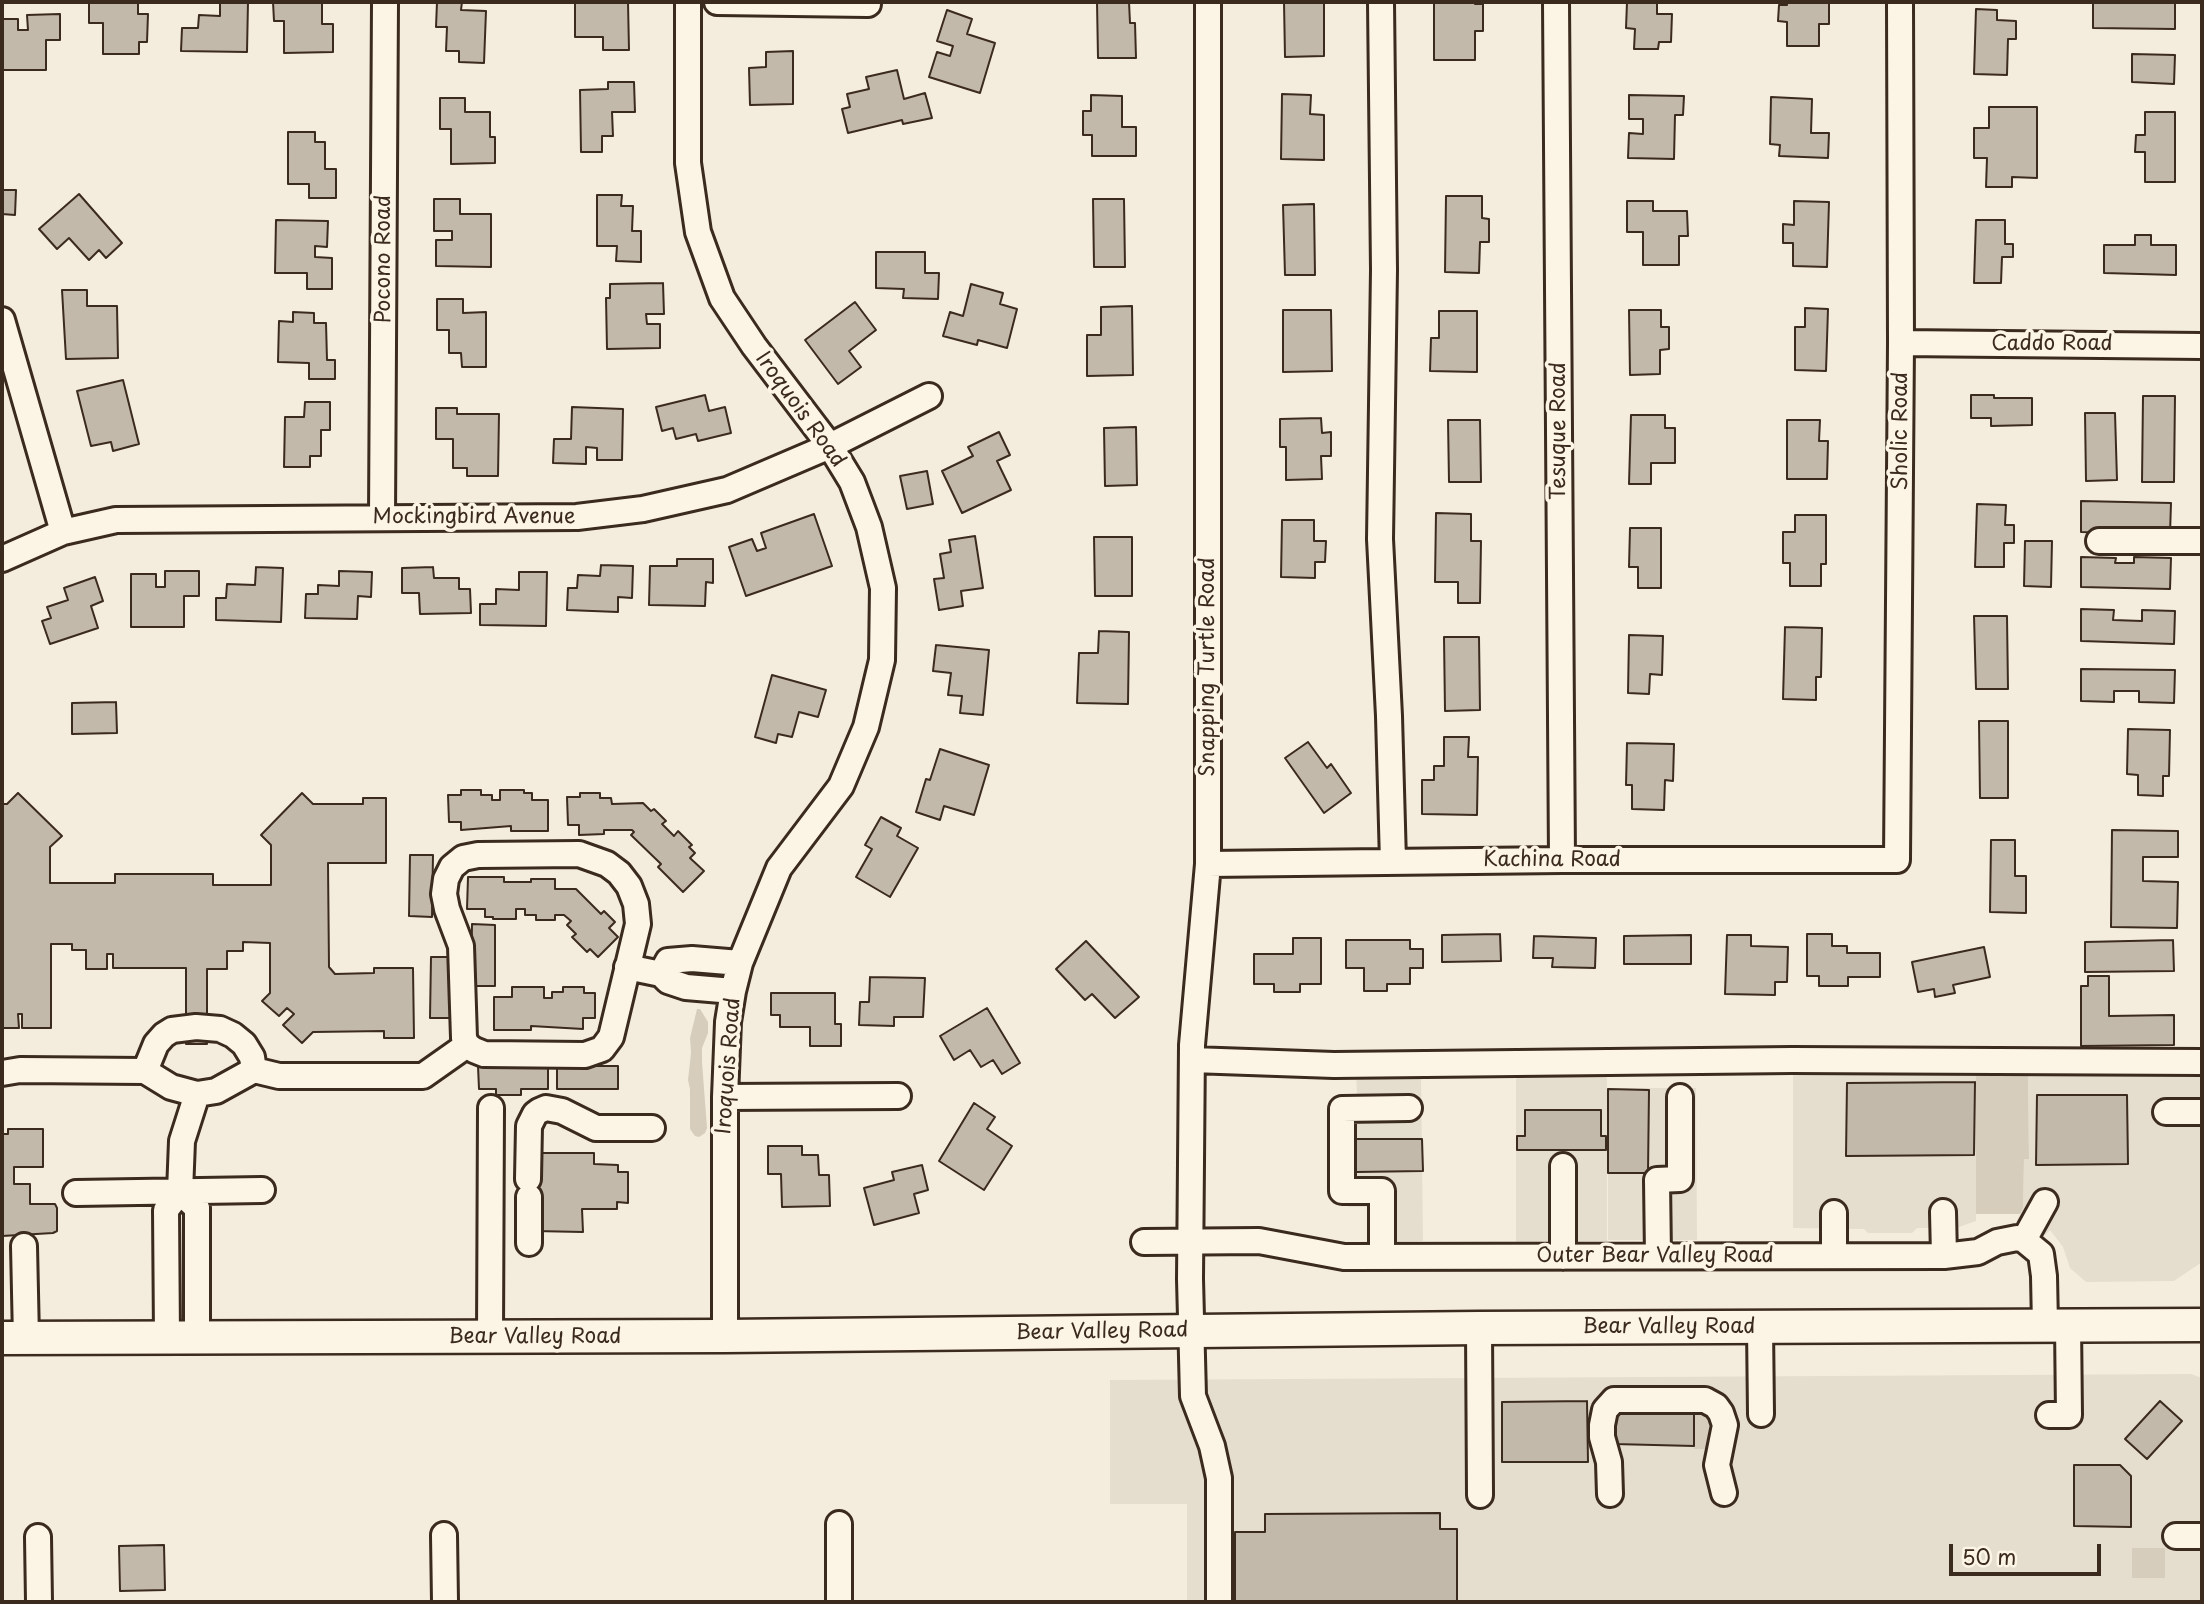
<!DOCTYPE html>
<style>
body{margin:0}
#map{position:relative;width:2204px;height:1604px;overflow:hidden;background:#f4eddd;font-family:"Playpen Sans",sans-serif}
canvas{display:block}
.frame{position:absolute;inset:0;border:4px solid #3b2a1e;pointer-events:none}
.scale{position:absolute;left:1949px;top:1544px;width:152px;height:32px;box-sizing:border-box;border:4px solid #3b2a1e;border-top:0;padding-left:9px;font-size:21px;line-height:24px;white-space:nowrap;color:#3b2a1e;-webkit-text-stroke:5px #fcf5e5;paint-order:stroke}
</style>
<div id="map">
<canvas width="2204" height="1604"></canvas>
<div class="frame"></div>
<div class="scale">50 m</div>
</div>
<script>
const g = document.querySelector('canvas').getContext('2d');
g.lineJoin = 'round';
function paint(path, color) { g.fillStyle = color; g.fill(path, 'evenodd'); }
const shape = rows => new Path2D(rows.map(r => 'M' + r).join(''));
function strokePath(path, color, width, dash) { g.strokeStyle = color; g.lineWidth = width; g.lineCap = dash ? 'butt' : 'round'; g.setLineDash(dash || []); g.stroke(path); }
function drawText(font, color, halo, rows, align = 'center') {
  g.font = font + ' "Playpen Sans",sans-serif'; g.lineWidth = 7; g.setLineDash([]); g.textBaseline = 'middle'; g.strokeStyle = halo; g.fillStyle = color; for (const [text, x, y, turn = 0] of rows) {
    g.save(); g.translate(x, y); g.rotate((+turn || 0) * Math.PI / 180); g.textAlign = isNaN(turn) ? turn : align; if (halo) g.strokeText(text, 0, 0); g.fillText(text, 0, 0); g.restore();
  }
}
const built = shape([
 [1516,1073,1607,1073,1607,1241,1516,1242],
 [2202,1073,2202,1262,2174,1281,2086,1282,2070,1268,2063,1247,2050,1230,2045,1235,2033,1226,2017,1220,2023,1208,2024,1158,2029,1158,2028,1074],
 [1356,1074,1421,1074,1423,1241,1367,1243,1367,1207,1349,1207,1334,1199,1330,1183,1329,1111,1341,1098,1357,1095],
 [1976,1074,1976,1221,1956,1228,1917,1228,1912,1233,1868,1233,1864,1229,1793,1228,1793,1075],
 [1608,1088,1696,1088,1697,1240,1608,1240],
 [2191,1374,2202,1378,2202,1602,1187,1602,1187,1504,1110,1504,1110,1380]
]);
const green = shape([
 [697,1009,700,1009,708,1022,708,1033,702,1048,702,1062,707,1128,705,1133,699,1137,695,1136,690,1129,690,1089,688,1080,691,1053,690,1038],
 [1976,1074,2028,1074,2029,1159,2024,1159,2023,1208,2020,1214,1976,1214],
 [1694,1405,1715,1413,1706,1473,1706,1449,1694,1449],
 [2132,1548,2165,1548,2165,1578,2132,1578]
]);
const building = shape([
 [89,2,138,3,138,14,148,14,147,42,139,42,139,54,103,54,103,23,89,23,89,2],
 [220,2,248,2,247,52,181,51,182,28,198,28,199,15,220,16,220,2],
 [273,2,322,2,322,24,333,24,333,52,284,53,284,21,274,21,273,2],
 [437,2,462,2,461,10,486,11,484,63,459,62,459,51,446,51,447,27,436,27,437,2],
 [575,2,628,2,629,50,603,50,603,37,575,37,575,2],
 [1097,2,1129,2,1130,23,1135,23,1136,58,1098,58,1097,2],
 [1284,2,1324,2,1324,56,1285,57,1284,2],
 [1434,2,1475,2,1475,4,1483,4,1483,31,1475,31,1475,60,1434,60,1434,2],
 [1627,2,1657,2,1657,14,1672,14,1671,42,1659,42,1658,49,1634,49,1635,29,1626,28,1627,2],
 [1787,2,1829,2,1829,24,1819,24,1819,46,1787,46,1787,22,1778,21,1779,5,1787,5,1787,2],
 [2093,2,2175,2,2175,29,2093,28,2093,2],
 [1976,9,1997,10,1997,20,2016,21,2016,39,2008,39,2007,75,1974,74,1976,9],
 [947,10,972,19,967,34,995,43,980,93,929,77,937,52,950,56,953,46,937,41,947,10],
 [60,14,60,40,46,40,46,70,2,70,2,19,18,19,18,30,28,30,27,15,60,14],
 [793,51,793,104,750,105,749,68,766,67,766,52,793,51],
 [2132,54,2175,55,2174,84,2132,82,2132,54],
 [897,70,904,99,925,93,932,118,903,124,902,120,848,133,842,109,850,107,847,94,869,89,866,77,897,70],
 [608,82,634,82,635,112,612,112,613,136,602,136,602,152,581,152,580,90,608,89,608,82],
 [1282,94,1311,95,1310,114,1324,115,1324,160,1281,159,1282,94],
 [1091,95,1122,96,1122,127,1136,127,1136,156,1092,156,1092,135,1083,135,1083,111,1091,111,1091,95],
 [1629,95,1684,96,1683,115,1675,115,1674,159,1628,158,1629,133,1643,134,1643,119,1629,119,1629,95],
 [1771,97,1812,99,1811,133,1829,133,1828,158,1779,156,1780,145,1770,144,1771,97],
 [440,98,465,98,465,112,490,112,490,137,495,137,495,163,451,164,451,129,440,129,440,98],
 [1989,107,2037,107,2037,178,2012,177,2012,187,1986,187,1987,158,1974,158,1974,128,1989,128,1989,107],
 [2145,112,2175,112,2175,182,2145,182,2145,152,2135,152,2136,135,2145,135,2145,112],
 [288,132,315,132,315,142,325,142,325,169,336,169,336,198,309,198,309,184,288,184,288,132],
 [2,190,16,190,15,215,2,214,2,190],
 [79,194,122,243,106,258,99,250,89,260,69,238,57,249,39,229,79,194],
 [597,195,622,195,621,206,633,206,632,231,641,231,641,262,616,261,617,246,597,246,597,195],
 [1446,196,1482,196,1482,218,1489,219,1489,242,1480,242,1479,273,1445,272,1446,196],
 [434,199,460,199,460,214,491,214,491,267,436,266,436,240,452,240,452,231,434,231,434,199],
 [1093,199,1124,199,1125,267,1094,267,1093,199],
 [1627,201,1653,201,1653,211,1687,211,1688,236,1679,236,1679,265,1643,265,1643,232,1627,232,1627,201],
 [1794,201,1829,202,1827,267,1793,266,1793,243,1783,243,1783,224,1794,225,1794,201],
 [1314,204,1315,275,1285,275,1283,205,1314,204],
 [276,220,328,221,327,247,315,246,315,257,332,258,332,289,307,289,307,273,275,273,276,220],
 [1976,220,2005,220,2005,244,2013,244,2013,257,2002,257,2001,283,1974,283,1976,220],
 [2135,235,2151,235,2151,245,2176,245,2176,275,2104,273,2104,245,2135,245,2135,235],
 [876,252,925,252,925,273,939,273,938,299,903,298,904,289,876,288,876,252],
 [663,283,664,314,646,314,647,324,660,324,660,348,607,349,606,298,610,298,610,284,663,283],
 [971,284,1003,293,1000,304,1017,309,1007,348,978,340,977,345,943,336,950,312,963,316,971,284],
 [62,290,87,290,87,306,117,306,118,358,66,359,62,290],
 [437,299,463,299,463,313,486,312,486,367,462,367,461,353,449,353,449,330,437,330,437,299],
 [855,302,876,330,849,351,861,367,838,384,805,340,855,302],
 [1132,306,1133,375,1087,376,1087,335,1101,335,1101,307,1132,306],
 [1805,308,1828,309,1826,371,1795,370,1795,327,1805,327,1805,308],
 [1283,310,1331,310,1332,371,1283,372,1283,310],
 [1629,310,1661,310,1661,327,1669,327,1669,349,1660,350,1660,374,1630,375,1629,310],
 [1439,311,1477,311,1477,372,1430,371,1431,338,1439,338,1439,311],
 [293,312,314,313,314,323,326,323,327,360,335,360,335,379,309,379,309,363,278,362,279,321,293,322,293,312],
 [123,380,139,444,113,451,111,442,91,446,77,391,123,380],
 [705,395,709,411,725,407,731,433,698,441,696,434,676,439,673,428,662,431,656,407,705,395],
 [1971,395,1994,395,1994,398,2032,398,2032,425,1991,426,1991,418,1971,418,1971,395],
 [2143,396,2175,396,2174,482,2142,482,2143,396],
 [305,402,330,402,330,430,321,430,321,456,310,456,310,467,284,467,285,417,304,417,305,402],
 [572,407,623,409,622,460,597,460,597,448,586,447,586,464,553,463,554,439,571,439,572,407],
 [436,408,457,408,457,414,499,414,498,476,467,476,467,468,453,468,453,439,436,439,436,408],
 [2085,413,2115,413,2117,480,2086,481,2085,413],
 [1631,415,1665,415,1665,428,1675,428,1675,463,1651,463,1651,484,1629,484,1631,415],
 [1321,418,1322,433,1331,432,1331,456,1321,456,1322,479,1286,480,1286,447,1280,447,1280,419,1321,418],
 [1448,420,1480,420,1481,482,1449,482,1448,420],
 [1787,420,1820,420,1819,441,1828,441,1827,479,1787,479,1787,420],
 [1136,427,1137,485,1105,486,1104,428,1136,427],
 [999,432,1010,455,997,461,1011,490,962,513,942,471,973,456,968,447,999,432],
 [927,471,933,504,907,509,900,476,927,471],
 [2081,501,2171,503,2170,534,2133,533,2133,528,2114,528,2114,533,2081,532,2081,501],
 [1977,504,2006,505,2005,525,2014,525,2014,543,2004,543,2004,567,1975,567,1977,504],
 [1436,513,1471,514,1471,541,1481,541,1480,603,1458,603,1458,582,1435,582,1436,513],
 [814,514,832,566,746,596,729,547,752,539,757,551,766,548,761,533,814,514],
 [1795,515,1826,515,1826,564,1821,564,1821,586,1790,586,1790,563,1783,563,1783,532,1795,532,1795,515],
 [1282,520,1314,520,1314,541,1326,541,1325,562,1315,562,1315,578,1281,577,1282,520],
 [1630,528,1661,528,1661,588,1638,588,1638,567,1629,567,1630,528],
 [975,536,983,588,961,591,963,606,939,610,934,579,944,578,940,554,951,552,949,540,975,536],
 [1094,537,1132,537,1132,596,1095,596,1094,537],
 [2025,541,2052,541,2051,587,2024,586,2025,541],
 [2081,557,2116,558,2115,563,2134,563,2134,557,2171,558,2170,589,2081,587,2081,557],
 [677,559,713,559,713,583,706,582,705,606,649,605,650,566,677,566,677,559],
 [601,565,633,566,632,598,618,597,618,612,567,610,568,588,577,588,578,575,600,576,601,565],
 [256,567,283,568,281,622,216,620,216,598,226,598,227,584,255,585,256,567],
 [433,567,434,578,459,578,459,589,470,589,471,613,420,614,419,593,402,593,402,568,433,567],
 [165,571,199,571,199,596,184,596,184,627,131,627,131,574,156,574,156,587,165,587,165,571],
 [339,571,372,572,371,597,358,596,357,619,305,618,306,594,318,594,318,585,339,586,339,571],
 [519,572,547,572,546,626,480,625,480,604,496,604,496,589,519,590,519,572],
 [95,577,103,601,91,606,98,628,50,644,42,621,51,618,47,607,68,600,64,588,95,577],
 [2081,609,2114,610,2113,620,2142,621,2142,610,2175,611,2174,644,2081,641,2081,609],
 [1974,616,2007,616,2008,689,1976,689,1974,616],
 [1785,627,1822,628,1821,677,1816,677,1816,700,1783,699,1785,627],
 [1099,631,1129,632,1128,704,1077,703,1079,653,1098,653,1099,631],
 [1629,635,1663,636,1662,675,1650,674,1649,694,1628,693,1629,635],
 [1444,637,1479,637,1480,710,1445,711,1444,637],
 [936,645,989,650,983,715,960,713,962,696,948,695,951,673,933,671,936,645],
 [2081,669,2175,670,2174,703,2139,702,2139,691,2114,691,2114,702,2081,701,2081,669],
 [772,675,826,690,818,717,799,712,792,737,778,734,776,743,755,737,772,675],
 [116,702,117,733,72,734,72,703,116,702],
 [1979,721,2008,721,2008,798,1980,798,1979,721],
 [2128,729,2170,730,2169,776,2163,776,2163,796,2138,795,2138,775,2127,774,2128,729],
 [1444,737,1469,737,1468,757,1478,757,1477,815,1422,814,1422,780,1434,780,1434,766,1444,766,1444,737],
 [1308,742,1327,768,1331,764,1351,793,1324,813,1285,758,1308,742],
 [1627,743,1674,744,1673,781,1665,780,1664,810,1632,809,1632,785,1626,785,1627,743],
 [940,749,989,765,974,815,944,806,940,820,916,812,926,779,930,780,940,749],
 [461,790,481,790,481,795,492,795,492,800,500,800,500,790,524,790,524,793,532,793,532,800,548,800,548,831,511,831,511,826,461,830,461,822,449,822,448,795,461,795,461,790],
 [18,793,62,836,50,847,50,883,115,883,115,874,213,874,213,885,271,885,271,845,261,835,302,793,313,804,363,804,363,798,386,798,386,863,328,863,329,967,335,974,374,973,374,968,413,968,414,1038,384,1038,384,1031,313,1032,302,1043,283,1025,294,1014,287,1008,279,1016,262,1001,270,993,270,943,243,942,243,951,227,951,227,969,207,969,207,1044,186,1044,186,968,113,968,113,954,107,954,107,969,86,969,86,950,72,950,72,944,51,944,51,1028,22,1028,22,1014,18,1014,19,1028,2,1028,2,804,7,804,18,793],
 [580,793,600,793,600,798,611,798,612,804,643,803,651,811,654,809,666,821,662,824,674,836,678,831,692,845,689,847,695,853,690,858,704,871,683,892,658,867,661,864,631,835,634,832,632,830,604,830,604,834,579,835,579,825,568,825,567,797,580,797,580,793],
 [881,817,901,828,897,836,918,848,890,897,856,877,872,849,865,845,881,817],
 [2112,830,2178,831,2178,857,2143,857,2143,881,2178,882,2177,928,2111,927,2112,830],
 [1991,840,2015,840,2015,876,2026,876,2026,913,1990,912,1991,840],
 [410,855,433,855,432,917,409,916,410,855],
 [468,877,504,877,504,882,531,882,531,879,555,879,555,889,576,889,601,914,604,911,615,922,609,928,618,937,598,957,590,949,587,952,572,937,576,934,567,925,571,921,564,915,555,915,555,920,536,920,536,915,525,915,525,909,516,909,516,919,493,919,493,917,485,917,485,909,467,909,468,877],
 [472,924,495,925,495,986,471,986,472,924],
 [1500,934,1501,961,1442,962,1442,935,1500,934],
 [1807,934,1832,934,1832,946,1847,946,1847,953,1880,953,1880,977,1848,977,1848,986,1819,986,1819,976,1807,976,1807,934],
 [1691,935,1691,964,1624,964,1624,936,1691,935],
 [1727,935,1751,935,1751,946,1788,947,1787,982,1775,982,1775,995,1725,994,1727,935],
 [1534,936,1596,938,1595,968,1552,967,1553,958,1533,958,1534,936],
 [1293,938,1321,938,1321,984,1300,984,1300,992,1274,992,1274,984,1254,984,1254,954,1293,954,1293,938],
 [1346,940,1410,940,1410,949,1423,949,1423,968,1410,968,1410,984,1387,984,1387,991,1364,991,1364,968,1346,968,1346,940],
 [2173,940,2174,971,2085,972,2085,942,2173,940],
 [1086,941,1139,997,1115,1018,1092,994,1085,1000,1056,969,1086,941],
 [1984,947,1990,977,1953,985,1955,993,1935,997,1934,989,1918,992,1912,962,1984,947],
 [431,957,454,957,453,1018,430,1018,431,957],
 [2088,976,2109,976,2109,1016,2174,1015,2174,1045,2081,1046,2081,986,2088,986,2088,976],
 [870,977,925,978,923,1017,894,1017,894,1026,859,1025,860,1002,869,1002,870,977],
 [512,987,544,987,544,998,552,998,552,992,563,992,563,987,584,987,584,993,595,993,595,1018,583,1018,583,1029,531,1026,531,1030,494,1030,494,997,512,997,512,987],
 [771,993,835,993,835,1024,841,1024,841,1046,810,1046,810,1027,780,1027,780,1015,771,1015,771,993],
 [987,1008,1020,1063,1002,1074,993,1060,981,1067,970,1050,954,1060,940,1036,987,1008],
 [548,1065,548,1089,521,1089,521,1095,496,1095,496,1089,479,1089,478,1066,548,1065],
 [557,1066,618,1066,618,1089,557,1089,557,1066],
 [1975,1082,1974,1155,1846,1156,1847,1083,1975,1082],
 [1608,1089,1649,1090,1648,1173,1608,1173,1608,1089],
 [2037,1095,2127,1095,2128,1164,2036,1165,2037,1095],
 [974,1103,995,1117,987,1129,1012,1146,984,1190,939,1161,974,1103],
 [1525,1110,1601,1110,1601,1136,1606,1136,1606,1150,1517,1150,1517,1136,1525,1136,1525,1110],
 [8,1129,43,1129,43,1167,14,1167,14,1184,30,1184,30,1204,55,1204,57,1208,57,1231,53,1233,2,1236,2,1134,8,1134,8,1129],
 [1356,1139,1422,1139,1423,1171,1356,1172,1356,1139],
 [768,1146,802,1146,802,1155,818,1155,819,1175,829,1175,830,1206,782,1207,781,1174,768,1174,768,1146],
 [534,1153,594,1153,594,1164,618,1165,618,1172,628,1172,628,1203,617,1202,617,1209,582,1209,583,1232,534,1231,521,1197,520,1179,534,1153],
 [922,1165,928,1190,914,1194,919,1213,874,1225,864,1188,894,1180,892,1172,922,1165],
 [1587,1401,1588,1462,1502,1462,1502,1402,1587,1401],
 [2160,1401,2182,1421,2147,1459,2125,1439,2160,1401],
 [1694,1402,1694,1446,1614,1444,1614,1419,1617,1418,1617,1407,1694,1402],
 [2074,1465,2120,1465,2131,1476,2131,1527,2074,1526,2074,1465],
 [1440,1513,1440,1529,1457,1529,1457,1602,1235,1602,1235,1532,1265,1532,1265,1514,1440,1513],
 [164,1545,165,1590,120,1591,119,1546,164,1545]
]);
const minor = shape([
 [688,2,688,163,698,232,722,298,754,346,830,446,852,482,869,527,883,588,882,660,866,727,841,786,779,868,740,963,733,991,728,1022,725,1097,725,1336],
 [717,2,868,4],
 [1208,2,1208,864,1192,1045,1190,1279,1193,1396,1212,1446,1219,1478,1219,1602],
 [1381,2,1384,270,1380,539,1389,716,1393,862],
 [1556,2,1562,860],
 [2,320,63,532],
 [1901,343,2202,346],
 [382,517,385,2],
 [2099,541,2202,541],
 [2,559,63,532,116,520,577,517,643,509,727,490,830,446,929,396],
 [579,854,607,864,619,873,629,886,636,904,638,924,611,1037,602,1049,585,1055,484,1054,474,1050,467,1045,464,1038,461,946,447,909,444,894,446,879,452,867,463,858,478,855,579,854],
 [1208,864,1562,860,1897,860,1901,343,1900,2],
 [627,967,661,974,668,981,686,987,733,991],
 [661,974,668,961,692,959,740,963],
 [1192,1060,1334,1065,1792,1060,2202,1062],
 [145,1071,156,1044,164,1035,172,1030,196,1027,220,1029,233,1035,244,1044,252,1057,254,1070],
 [2,1073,20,1070,145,1071,171,1087,197,1094,216,1091,254,1070,279,1076,423,1076,467,1045],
 [725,1097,898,1096],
 [2166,1112,2202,1112],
 [528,1179,529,1126,535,1114,539,1111,546,1108,562,1111,596,1128,652,1128],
 [180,1192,197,1208,197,1337],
 [76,1193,262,1190],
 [529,1197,529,1243],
 [1943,1212,1944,1256],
 [1834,1213,1834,1256],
 [2024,1240,2045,1202],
 [1144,1242,1259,1241,1344,1257,1944,1256,1978,1252,1997,1242,2017,1238,2024,1240,2041,1254,2044,1276,2045,1325],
 [24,1246,26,1338],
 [1658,1256,1657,1180,1680,1179,1680,1097],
 [1382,1257,1382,1191,1342,1191,1342,1109,1409,1108],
 [1563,1257,1563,1166],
 [1760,1327,1761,1414],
 [1479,1328,1480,1495],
 [167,1337,166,1210,180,1192,182,1141,197,1094],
 [490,1337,491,1108],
 [2049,1415,2069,1415,2068,1324],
 [1610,1494,1609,1462,1602,1437,1602,1425,1605,1410,1614,1400,1705,1400,1716,1406,1721,1413,1725,1425,1717,1465,1724,1493],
 [839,1524,839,1602],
 [444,1535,445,1602],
 [2176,1536,2202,1536],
 [38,1537,39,1602]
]);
const major = shape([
 [2,1338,725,1336,1479,1328,2202,1325]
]);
const streetNames = [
 ["Pocono Road",384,259,-90],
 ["Caddo Road",2052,344],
 ["Iroquois Road",800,410,54],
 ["Tesuque Road",1559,431,-90],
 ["Sholic Road",1901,431,-90],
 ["Mockingbird Avenue",474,517],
 ["Snapping Turtle Road",1208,667,-90],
 ["Kachina Road",1552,860],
 ["Iroquois Road",729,1066,-86],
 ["Outer Bear Valley Road",1655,1256],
 ["Bear Valley Road",1669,1327],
 ["Bear Valley Road",1102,1332,-1],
 ["Bear Valley Road",535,1337]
];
paint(built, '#e5ddce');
paint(green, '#d6cdbd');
paint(building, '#c3b9aa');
strokePath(building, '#3b2a1e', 2);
strokePath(minor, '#3b2a1e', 30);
strokePath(major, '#3b2a1e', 37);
strokePath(minor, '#fcf5e5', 24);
strokePath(major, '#fcf5e5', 32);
drawText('21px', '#3b2a1e', '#fcf5e5', streetNames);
</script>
